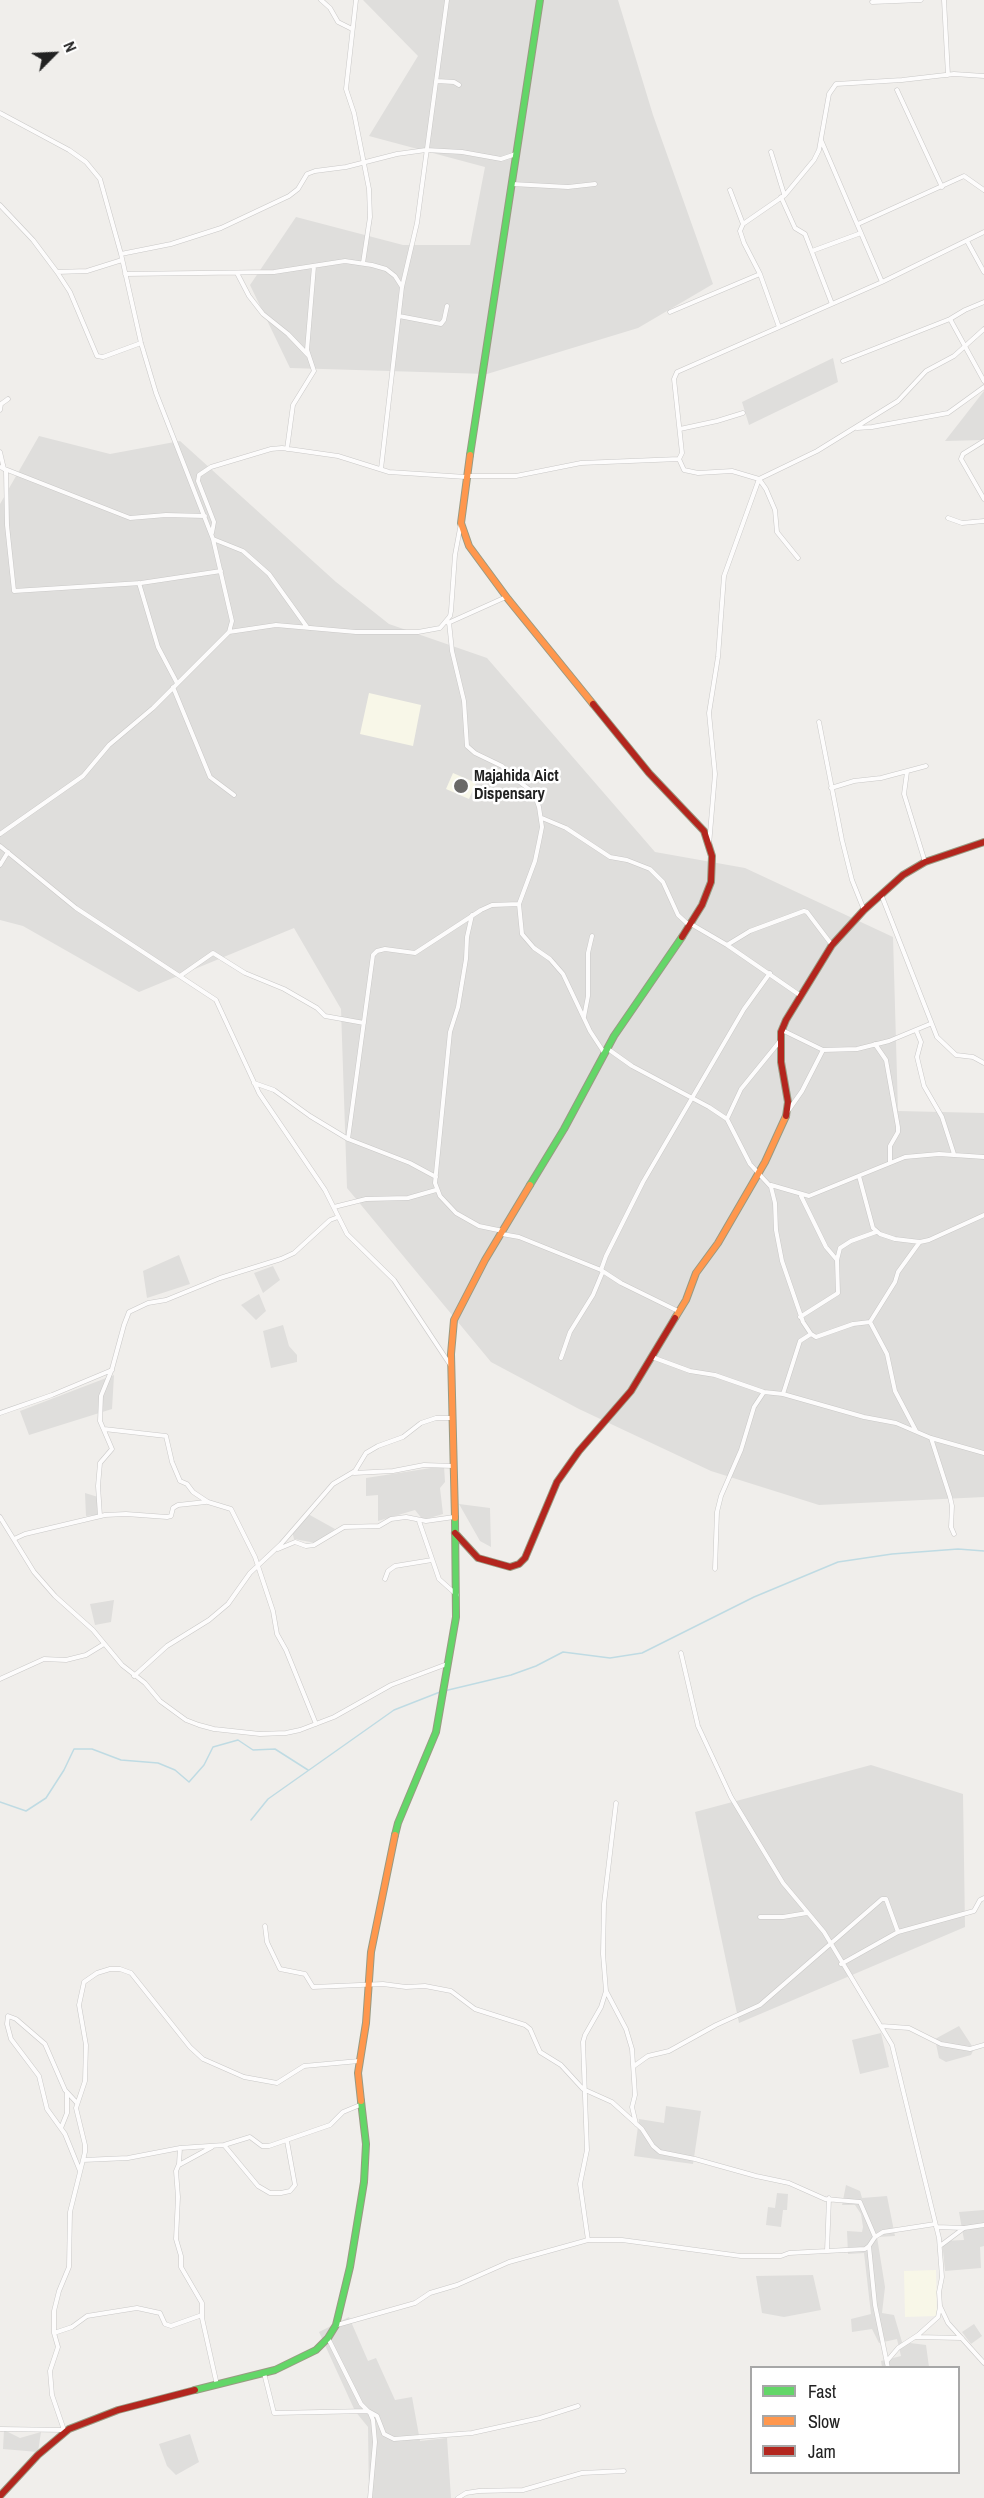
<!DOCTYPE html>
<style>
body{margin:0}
#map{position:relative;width:984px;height:2498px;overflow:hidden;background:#f0eeeb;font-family:"Archivo Narrow",sans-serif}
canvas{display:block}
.legend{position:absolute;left:750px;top:2366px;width:210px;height:108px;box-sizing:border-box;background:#fff;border:2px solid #a7a7a7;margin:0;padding:8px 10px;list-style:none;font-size:18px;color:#222}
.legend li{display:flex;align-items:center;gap:12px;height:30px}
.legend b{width:30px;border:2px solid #a7a7a7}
.north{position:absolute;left:24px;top:24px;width:60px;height:60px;-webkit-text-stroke:4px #fff;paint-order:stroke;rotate:66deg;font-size:16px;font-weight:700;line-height:24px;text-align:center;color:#222}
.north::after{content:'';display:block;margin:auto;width:21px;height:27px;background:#222;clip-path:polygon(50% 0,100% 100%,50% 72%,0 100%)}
</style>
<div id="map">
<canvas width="984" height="2498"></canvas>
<ul class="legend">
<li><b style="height:8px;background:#63d668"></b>Fast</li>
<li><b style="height:8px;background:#ff974d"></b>Slow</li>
<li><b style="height:8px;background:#b3261e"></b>Jam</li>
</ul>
<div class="north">N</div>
</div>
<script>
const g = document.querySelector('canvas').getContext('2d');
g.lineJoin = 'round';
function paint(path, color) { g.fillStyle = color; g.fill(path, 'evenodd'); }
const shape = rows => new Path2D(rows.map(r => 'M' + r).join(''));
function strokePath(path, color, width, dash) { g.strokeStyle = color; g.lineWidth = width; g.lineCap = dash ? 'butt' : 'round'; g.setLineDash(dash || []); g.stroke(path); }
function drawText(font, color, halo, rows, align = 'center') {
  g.font = font + ' "Archivo Narrow",sans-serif'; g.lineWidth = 5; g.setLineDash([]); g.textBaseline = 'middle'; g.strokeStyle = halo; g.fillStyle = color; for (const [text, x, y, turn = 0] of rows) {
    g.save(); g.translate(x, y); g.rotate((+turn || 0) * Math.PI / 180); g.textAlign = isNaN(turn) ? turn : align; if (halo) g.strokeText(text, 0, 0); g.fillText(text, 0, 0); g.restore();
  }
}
const residential = shape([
 [363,0,618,0,653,115,713,284,638,328,487,374,290,368,250,285,296,217,403,245,470,245,485,167,369,136,418,56],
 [833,358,838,382,749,425,742,402],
 [984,391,984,440,945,441],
 [39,436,110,454,180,441,336,582,389,624,487,658,655,852,745,868,893,937,898,1111,984,1113,984,1497,819,1505,711,1471,579,1409,491,1362,347,1188,341,1009,294,928,139,992,23,926,0,920,0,504],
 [179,1255,190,1284,147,1298,143,1271],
 [273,1266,280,1280,263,1293,254,1273],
 [259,1294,266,1311,256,1320,241,1305],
 [283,1325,289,1346,297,1355,297,1362,271,1368,263,1331],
 [114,1375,112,1409,29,1435,20,1411],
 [444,1466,445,1482,440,1488,443,1514,423,1520,415,1510,378,1521,378,1495,366,1496,366,1478],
 [85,1493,98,1497,98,1515,86,1516],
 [459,1504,490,1508,491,1547,480,1541],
 [308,1514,335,1529,316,1543,294,1539,292,1531],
 [114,1600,111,1622,95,1625,90,1604],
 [871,1765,963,1794,965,1927,739,2023,695,1812],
 [959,2026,974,2049,971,2055,946,2062,939,2058,935,2039],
 [881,2033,889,2067,860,2074,852,2040],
 [666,2106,701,2111,693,2164,634,2156,639,2119,664,2123],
 [846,2185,860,2191,862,2198,887,2196,895,2236,877,2237,885,2287,882,2313,894,2315,902,2342,926,2345,929,2367,882,2367,881,2361,901,2356,897,2339,879,2343,872,2329,852,2332,851,2319,871,2314,864,2253,848,2254,847,2231,862,2232,863,2227,861,2214,855,2205,842,2205],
 [777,2193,788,2194,787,2210,783,2210,781,2227,766,2225,768,2207,775,2208],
 [984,2210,984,2246,980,2247,981,2268,945,2271,942,2241,964,2240,959,2212],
 [813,2275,821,2310,784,2317,762,2313,756,2276],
 [349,2317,368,2361,376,2358,395,2400,412,2397,420,2441,447,2438,451,2498,369,2498,368,2427,355,2411,319,2332],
 [974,2324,982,2336,971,2344,962,2332],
 [4,2430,20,2438,41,2432,38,2452,3,2449],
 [190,2434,199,2462,176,2475,167,2466,159,2444]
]);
const education = shape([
 [369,693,421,705,413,746,360,734],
 [453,773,476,783,469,799,446,789],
 [936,2270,937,2316,905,2317,904,2271]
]);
const stream = shape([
 [444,1691,511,1675,536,1666,563,1652,610,1658,642,1653,754,1597,838,1562,892,1554,958,1549,984,1551],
 [0,1802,26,1811,46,1798,64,1770,74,1749,92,1749,121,1760,158,1763,175,1770,189,1782,204,1765,213,1747,238,1740,253,1750,275,1749,308,1770],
 [251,1820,268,1799,394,1710,440,1692]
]);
const street = shape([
 [321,0,330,8,338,22,352,29],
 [356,0,346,89,354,113,369,189,370,217,363,263],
 [944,0,948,75],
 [872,2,921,0],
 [437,81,454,82,459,85],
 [897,90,942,187],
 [0,113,69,150,86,162,100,179,121,254,141,343,156,393,213,539,232,621,229,632,153,708,109,745,83,776,0,834],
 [821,140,882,282],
 [771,152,784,194],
 [512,184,568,187,595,184],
 [730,190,743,224,740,231,744,243,760,274,779,327],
 [781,197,795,228,805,234,832,304],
 [0,205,33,240,57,272,70,292,97,356,103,357,141,343],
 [743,224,785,195,814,160,819,150,829,94,836,84,902,80,954,74,984,76],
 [858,224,964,176,984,190],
 [967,241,984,272],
 [812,251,861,233],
 [121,254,171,244,221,228,289,196,298,189,307,174,315,171,346,167,397,154,426,150,462,152,501,159,516,154],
 [57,272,87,271,122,260],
 [237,273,249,296,263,314,288,334,308,355],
 [125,274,274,272,345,261,372,265,386,269,395,276,402,287],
 [670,312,760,274],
 [399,316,441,324,444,320,447,306],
 [950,319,984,381],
 [843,361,950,319,965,310,984,302],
 [0,410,1,404,8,399],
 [857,428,872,427,948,413,984,387],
 [680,429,717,421,743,413],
 [984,441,963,454,961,459,984,499],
 [287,449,293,405,314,371,307,350,314,266],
 [0,452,4,469],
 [679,459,684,470,698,473,732,471,759,479,766,489,775,510,777,532,798,558],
 [0,467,130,518,166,515,205,516],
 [381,469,402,287,417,223,447,0],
 [6,471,7,525,14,591,141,583,221,571],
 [467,476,516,476,581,463,679,459,682,453,674,379,677,372,882,282,984,232],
 [948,518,962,523,984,521],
 [212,533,214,522,198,481,199,475,211,467,271,449,282,448,338,456,389,472,466,477],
 [213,539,243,551,269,574,307,627],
 [139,583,158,647,177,683],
 [449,622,452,651,464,701,467,746,475,753,502,766,513,777,534,793,539,807,542,827,539,842,535,861,519,904,522,934,534,948,550,959,563,974,590,1031,605,1054],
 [448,623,506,597],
 [229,632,276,625,356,632,418,632,440,628,450,616,451,611,455,555,461,523],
 [173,687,210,777,234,795],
 [819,722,842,840,852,880,864,910],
 [907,772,904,794,925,862],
 [831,788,854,781,881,778,926,766],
 [542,818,566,828,610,857,627,860,650,869,663,882,678,915,690,926],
 [709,845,715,774,709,713,718,657,724,576,759,479,817,451,898,401,926,371,954,356,984,329],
 [0,846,76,908,216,1000,259,1093,325,1190,347,1234,394,1280,451,1366],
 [0,865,8,852],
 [881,894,937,1037,956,1055,973,1057,984,1063],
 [472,915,467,937,466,959,458,1007,450,1032,435,1183,440,1196,456,1213,479,1226,503,1231],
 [691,924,727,945,801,996],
 [727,945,750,931,804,911,807,912,832,945],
 [180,976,213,953,245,973,284,989,317,1008,325,1016,364,1023],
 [584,1017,588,996,588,953,592,936],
 [782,1030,823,1050,857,1049,889,1041,930,1024],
 [916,1030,921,1042,917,1057,924,1086,942,1117,954,1154],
 [875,1044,886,1060,898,1127,898,1132,890,1146,890,1162],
 [608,1049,632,1066,709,1107,727,1119,750,1164,771,1187,775,1203,776,1230,782,1261,803,1322,811,1334,816,1337,853,1324,870,1322,887,1354,895,1391,916,1431],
 [254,1083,274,1090,310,1116,348,1139,410,1163,436,1177],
 [788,1111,802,1091,823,1050],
 [727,1119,741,1089,780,1041],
 [348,1139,373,955,377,951,385,949,415,953,481,910,492,905,519,904],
 [859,1176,873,1228,880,1234,895,1239,920,1242,929,1240,984,1215],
 [771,1185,809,1196,905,1157,939,1154,984,1157],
 [801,1196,826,1247,837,1260],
 [334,1207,366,1199,408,1198,436,1190],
 [502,1234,519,1237,601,1270,621,1283,678,1311],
 [601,1270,606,1256,643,1182,744,1009,770,973],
 [800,1317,838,1293,837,1260,840,1248,851,1241,876,1232],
 [870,1322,895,1282,898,1272,919,1243],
 [652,1357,690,1371,715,1375,764,1392,783,1394,864,1417,896,1423,931,1438,984,1453],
 [561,1358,570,1332,593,1295,603,1271],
 [783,1394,800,1341,811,1334],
 [0,1413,52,1395,112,1370],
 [104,1429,166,1436,172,1462,180,1481,187,1484,193,1492,208,1502,231,1509,255,1557,273,1611,277,1634,286,1650,316,1724],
 [931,1438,950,1497,952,1506,951,1527,954,1534],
 [354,1473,393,1471,424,1465,453,1466],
 [100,1516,98,1486,100,1463,112,1449,100,1421,101,1396,112,1369,124,1325,129,1312,148,1303,166,1300,220,1278,281,1259,294,1253,330,1220,338,1217],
 [0,1517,34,1572,55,1596,93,1630,122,1665,145,1683,160,1701,186,1720,199,1725,214,1729,260,1734,286,1733,300,1730,334,1717,391,1685,447,1664],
 [419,1521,439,1579,457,1595],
 [14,1539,25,1534,105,1515,126,1514,167,1517,171,1516,173,1508,178,1505,206,1502],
 [278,1549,295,1542,306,1546,314,1545,344,1527,379,1526,391,1519,406,1517,426,1521,454,1517],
 [715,1569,717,1512,721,1496,741,1450,754,1407,764,1392],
 [385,1579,388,1571,395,1566,432,1560],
 [681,1653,698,1726,731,1797,783,1883,824,1932,892,2045,939,2238,942,2277,939,2292,940,2306,948,2323,984,2363],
 [134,1676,167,1646,209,1620,228,1604,250,1573,281,1544,333,1484,355,1471,366,1453,378,1446,403,1437,421,1423,436,1418,452,1418],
 [0,1679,44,1659,66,1660,86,1655,104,1644],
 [760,1917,783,1917,807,1913],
 [265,1926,267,1942,280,1969,305,1974,313,1987,383,1984,406,1987,425,1986,451,1991,475,2009,525,2025,530,2029,540,2052,561,2065,583,2089,612,2102,642,2129,653,2146,660,2152,695,2159,756,2176,789,2183,825,2199,860,2202,875,2237],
 [841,1964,898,1932,974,1911,980,1900,984,1898],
 [606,1991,626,2029,632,2049,635,2095,632,2107,636,2124],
 [881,2026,909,2028,941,2044,970,2049,984,2045],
 [634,2066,648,2056,669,2051,716,2025,760,2005,882,1899,886,1899,898,1932],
 [77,2103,65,2090,45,2044,16,2019,8,2016,7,2024,11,2039,39,2076,47,2109,65,2134,80,2171],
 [61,2128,67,2113,67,2093],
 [224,2145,258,2186,270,2193,281,2193,290,2191,295,2185,287,2141],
 [180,2148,179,2164,176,2171,178,2197,176,2239,181,2256,181,2267,202,2303,202,2318,217,2385],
 [83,2160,128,2158,180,2148,224,2145,250,2137,262,2146,269,2146,330,2125,343,2112,360,2105],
 [179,2165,212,2147],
 [936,2227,964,2228,984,2225],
 [588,2240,580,2184,587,2150,583,2042,585,2035,601,2007,606,1991,603,1954,604,1904,616,1803],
 [869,2246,875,2305,888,2368],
 [940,2246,964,2228],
 [827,2251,829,2198],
 [337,2325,415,2303,430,2293,457,2285,509,2262,588,2240,622,2240,741,2256,781,2256,789,2253,865,2249,869,2246,875,2237,883,2232,935,2224],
 [54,2333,72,2327,87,2316,137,2308,160,2313,165,2324,171,2326,202,2315],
 [916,2337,962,2338],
 [328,2338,361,2404,370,2413,373,2420,375,2442,370,2498],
 [887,2361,898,2348,918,2335,938,2317,940,2307],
 [264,2373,274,2413,368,2411,377,2416,384,2434,394,2439,472,2433,540,2418,578,2406],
 [0,2429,65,2430],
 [64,2430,52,2395,50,2371,58,2347,54,2333,54,2311,59,2291,69,2267,70,2212,85,2152,85,2145,76,2108,85,2081,86,2045,79,2005,84,1982,97,1973,110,1969,120,1969,131,1973,190,2047,203,2059,244,2077,277,2083,304,2066,359,2061],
 [458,2498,466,2493,479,2491,523,2490,582,2473,624,2471]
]);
const fast = shape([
 [470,455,540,0],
 [530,1185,564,1129,614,1036,682,937],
 [395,1835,398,1823,436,1732,456,1617,455,1518],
 [195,2390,275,2370,316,2350,328,2338,336,2325,350,2267,364,2182,366,2144,361,2101]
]);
const slow = shape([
 [470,455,461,523,469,546,508,599,593,704],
 [675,1318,686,1300,696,1273,718,1243,765,1162,786,1116],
 [455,1518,451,1354,454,1320,485,1260,530,1185],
 [361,2101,358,2073,366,2023,371,1952,395,1835]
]);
const jam = shape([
 [593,704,649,773,704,831,712,856,711,882,702,905,682,937],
 [786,1116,788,1102,781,1062,781,1032,786,1020,832,945,864,910,903,875,925,862,984,842],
 [455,1533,478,1558,510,1567,519,1564,525,1558,557,1482,579,1451,631,1391,675,1318],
 [0,2496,38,2455,69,2429,118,2410,195,2390]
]);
const markers = [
 [461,786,8,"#6a6968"]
];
const poiNames = [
 ["Majahida Aict",474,777],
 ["Dispensary",474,795]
];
paint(residential, '#dfdedc');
paint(education, '#f8f7e8');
strokePath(stream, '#bfdbe3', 1.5);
strokePath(street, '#c9c8c7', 5);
strokePath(fast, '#999a82', 8);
strokePath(slow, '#999a82', 8);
strokePath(jam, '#999a82', 8);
strokePath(street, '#fdfcfc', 4);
strokePath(fast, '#63d668', 6);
strokePath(slow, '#ff974d', 6);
strokePath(jam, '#b3261e', 6);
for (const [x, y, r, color] of markers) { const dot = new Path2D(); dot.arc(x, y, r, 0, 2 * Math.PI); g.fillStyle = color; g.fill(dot); strokePath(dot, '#fff', 2); }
drawText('bold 16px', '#222', '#fff', poiNames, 'left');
</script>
